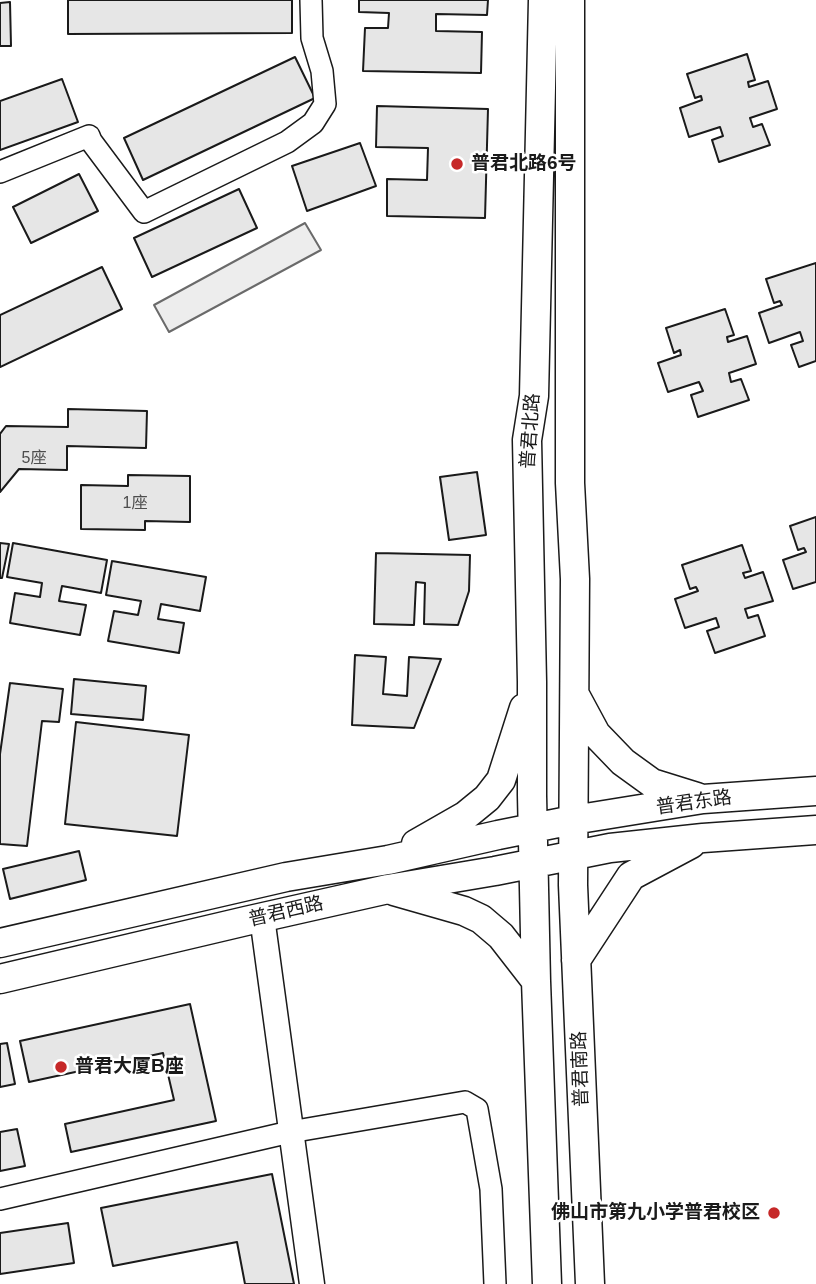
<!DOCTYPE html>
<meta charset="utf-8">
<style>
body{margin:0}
canvas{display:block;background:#fff}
</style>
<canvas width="816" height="1284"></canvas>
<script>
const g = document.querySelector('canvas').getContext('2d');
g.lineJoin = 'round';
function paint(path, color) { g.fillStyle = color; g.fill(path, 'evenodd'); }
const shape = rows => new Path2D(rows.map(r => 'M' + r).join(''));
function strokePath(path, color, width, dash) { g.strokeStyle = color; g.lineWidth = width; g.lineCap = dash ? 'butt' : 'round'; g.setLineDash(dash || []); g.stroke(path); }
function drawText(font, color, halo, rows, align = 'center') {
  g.font = font + ' Arial,"Noto Sans SC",sans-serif'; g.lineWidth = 5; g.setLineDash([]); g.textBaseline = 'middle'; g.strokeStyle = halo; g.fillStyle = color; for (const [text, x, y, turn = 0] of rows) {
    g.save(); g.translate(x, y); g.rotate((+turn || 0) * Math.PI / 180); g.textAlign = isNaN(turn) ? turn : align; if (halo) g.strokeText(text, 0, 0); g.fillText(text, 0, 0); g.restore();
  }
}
const built = shape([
 [305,223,321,250,169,332,154,305,305,223]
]);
const building = shape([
 [68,0,292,0,292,33,68,34,68,0],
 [359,0,488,0,487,15,436,14,436,31,482,32,481,73,363,71,365,28,388,28,389,13,359,12,359,0],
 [10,2,11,46,0,46,0,3,10,2],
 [747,54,755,80,748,82,749,87,768,81,777,109,750,118,753,127,762,124,770,145,719,162,712,140,723,136,720,127,689,137,680,108,702,100,701,96,695,98,687,74,747,54],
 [295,57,315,98,143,180,124,138,295,57],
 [62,79,78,122,0,150,0,101,62,79],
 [377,106,488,109,485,218,387,216,387,179,427,180,428,148,376,147,377,106],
 [360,143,376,186,307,211,292,166,360,143],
 [79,174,98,211,31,243,13,207,79,174],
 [239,189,257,228,152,277,134,238,239,189],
 [816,263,816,361,799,367,791,345,803,341,800,332,769,343,759,313,782,305,780,301,774,303,766,279,816,263],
 [102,267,122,309,0,367,0,315,102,267],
 [725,309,734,335,727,337,728,342,747,336,756,364,729,373,731,382,741,379,749,400,698,417,691,395,703,391,699,382,668,392,658,363,681,355,680,350,674,353,666,328,725,309],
 [68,409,147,411,146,448,67,446,67,470,19,469,0,492,0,434,6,426,68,427,68,409],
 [477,472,486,535,449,540,440,477,477,472],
 [128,475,190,476,190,522,145,521,145,530,81,529,81,485,128,486,128,475],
 [816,517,816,582,793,589,783,560,806,552,804,548,798,550,790,526,816,517],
 [0,543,9,544,2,578,0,578,0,543],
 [13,543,107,560,101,593,62,586,59,601,86,605,80,635,10,623,15,593,40,597,42,583,7,577,13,543],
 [742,545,751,571,743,573,745,578,763,572,773,601,745,609,748,618,758,615,765,636,715,653,707,631,719,627,716,618,685,628,675,599,698,591,696,587,690,589,682,565,742,545],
 [376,553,470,555,469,591,458,625,424,624,425,583,416,582,414,625,374,624,376,553],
 [112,561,206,577,200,611,161,604,158,619,184,623,179,653,108,641,114,611,138,615,141,601,106,595,112,561],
 [355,655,386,657,383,694,407,696,409,657,441,659,414,728,352,725,355,655],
 [74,679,146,686,143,720,71,714,74,679],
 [10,683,63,689,59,722,42,721,27,846,0,844,0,754,10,683],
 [76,722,189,735,177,836,65,824,76,722],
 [79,851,86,880,10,899,3,869,79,851],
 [190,1004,216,1121,71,1152,65,1124,174,1100,163,1053,29,1082,20,1041,190,1004],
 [7,1043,15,1084,0,1087,0,1044,7,1043],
 [17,1129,25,1166,0,1171,0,1132,17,1129],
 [272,1174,294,1284,245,1284,237,1242,113,1266,101,1208,272,1174],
 [68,1223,74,1263,0,1274,0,1233,68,1223]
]);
const minor = shape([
 [0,172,89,136,91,141,144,212,287,142,313,123,325,104,322,71,312,38,311,0],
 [0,1199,290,1132,465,1102,477,1109,491,1189,495,1284]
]);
const tertiary = shape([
 [262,917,312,1284]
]);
const secondary = shape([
 [543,0,534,396,527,440,532,682,532,795,536,981,547,1284],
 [570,0,570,483,575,579,573,885,590,1284],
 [575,695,596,734,623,762,652,783,697,797],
 [416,844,465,816,487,798,501,780,524,708],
 [394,891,464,911,481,919,501,936,536,981],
 [0,943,286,877,388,860,498,835,573,820,703,799,816,791],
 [576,960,631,876,691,844],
 [0,979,246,921,388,889,495,871,610,848,703,838,816,830]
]);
const markers = [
 [457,164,7,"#c62828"],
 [61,1067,7,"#c62828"],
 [774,1213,7,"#c62828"]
];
const numberNames = [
 ["5座",34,459],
 ["1座",135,504]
];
const poiNames = [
 ["普君北路6号",471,164],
 ["普君大厦B座",75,1067],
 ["佛山市第九小学普君校区",760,1213,"right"]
];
const streetNames = [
 ["普君北路",531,431,-86],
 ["普君东路",694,803,-8],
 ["普君西路",286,912,-13],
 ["普君南路",581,1069,-92]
];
paint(built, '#ededed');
strokePath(built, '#6a6a6a', 2);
paint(building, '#e6e6e6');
strokePath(building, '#1a1a1a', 2);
strokePath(minor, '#1a1a1a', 24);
strokePath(tertiary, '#1a1a1a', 27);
strokePath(secondary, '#1a1a1a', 31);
strokePath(minor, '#fff', 21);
strokePath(tertiary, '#fff', 24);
strokePath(secondary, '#fff', 28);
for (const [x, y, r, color] of markers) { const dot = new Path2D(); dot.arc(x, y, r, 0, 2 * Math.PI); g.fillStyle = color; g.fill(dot); strokePath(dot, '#fff', 2.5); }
drawText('16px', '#4d4d4d', null, numberNames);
drawText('bold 19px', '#1a1a1a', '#fff', poiNames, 'left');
drawText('19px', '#1a1a1a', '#fff', streetNames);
</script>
